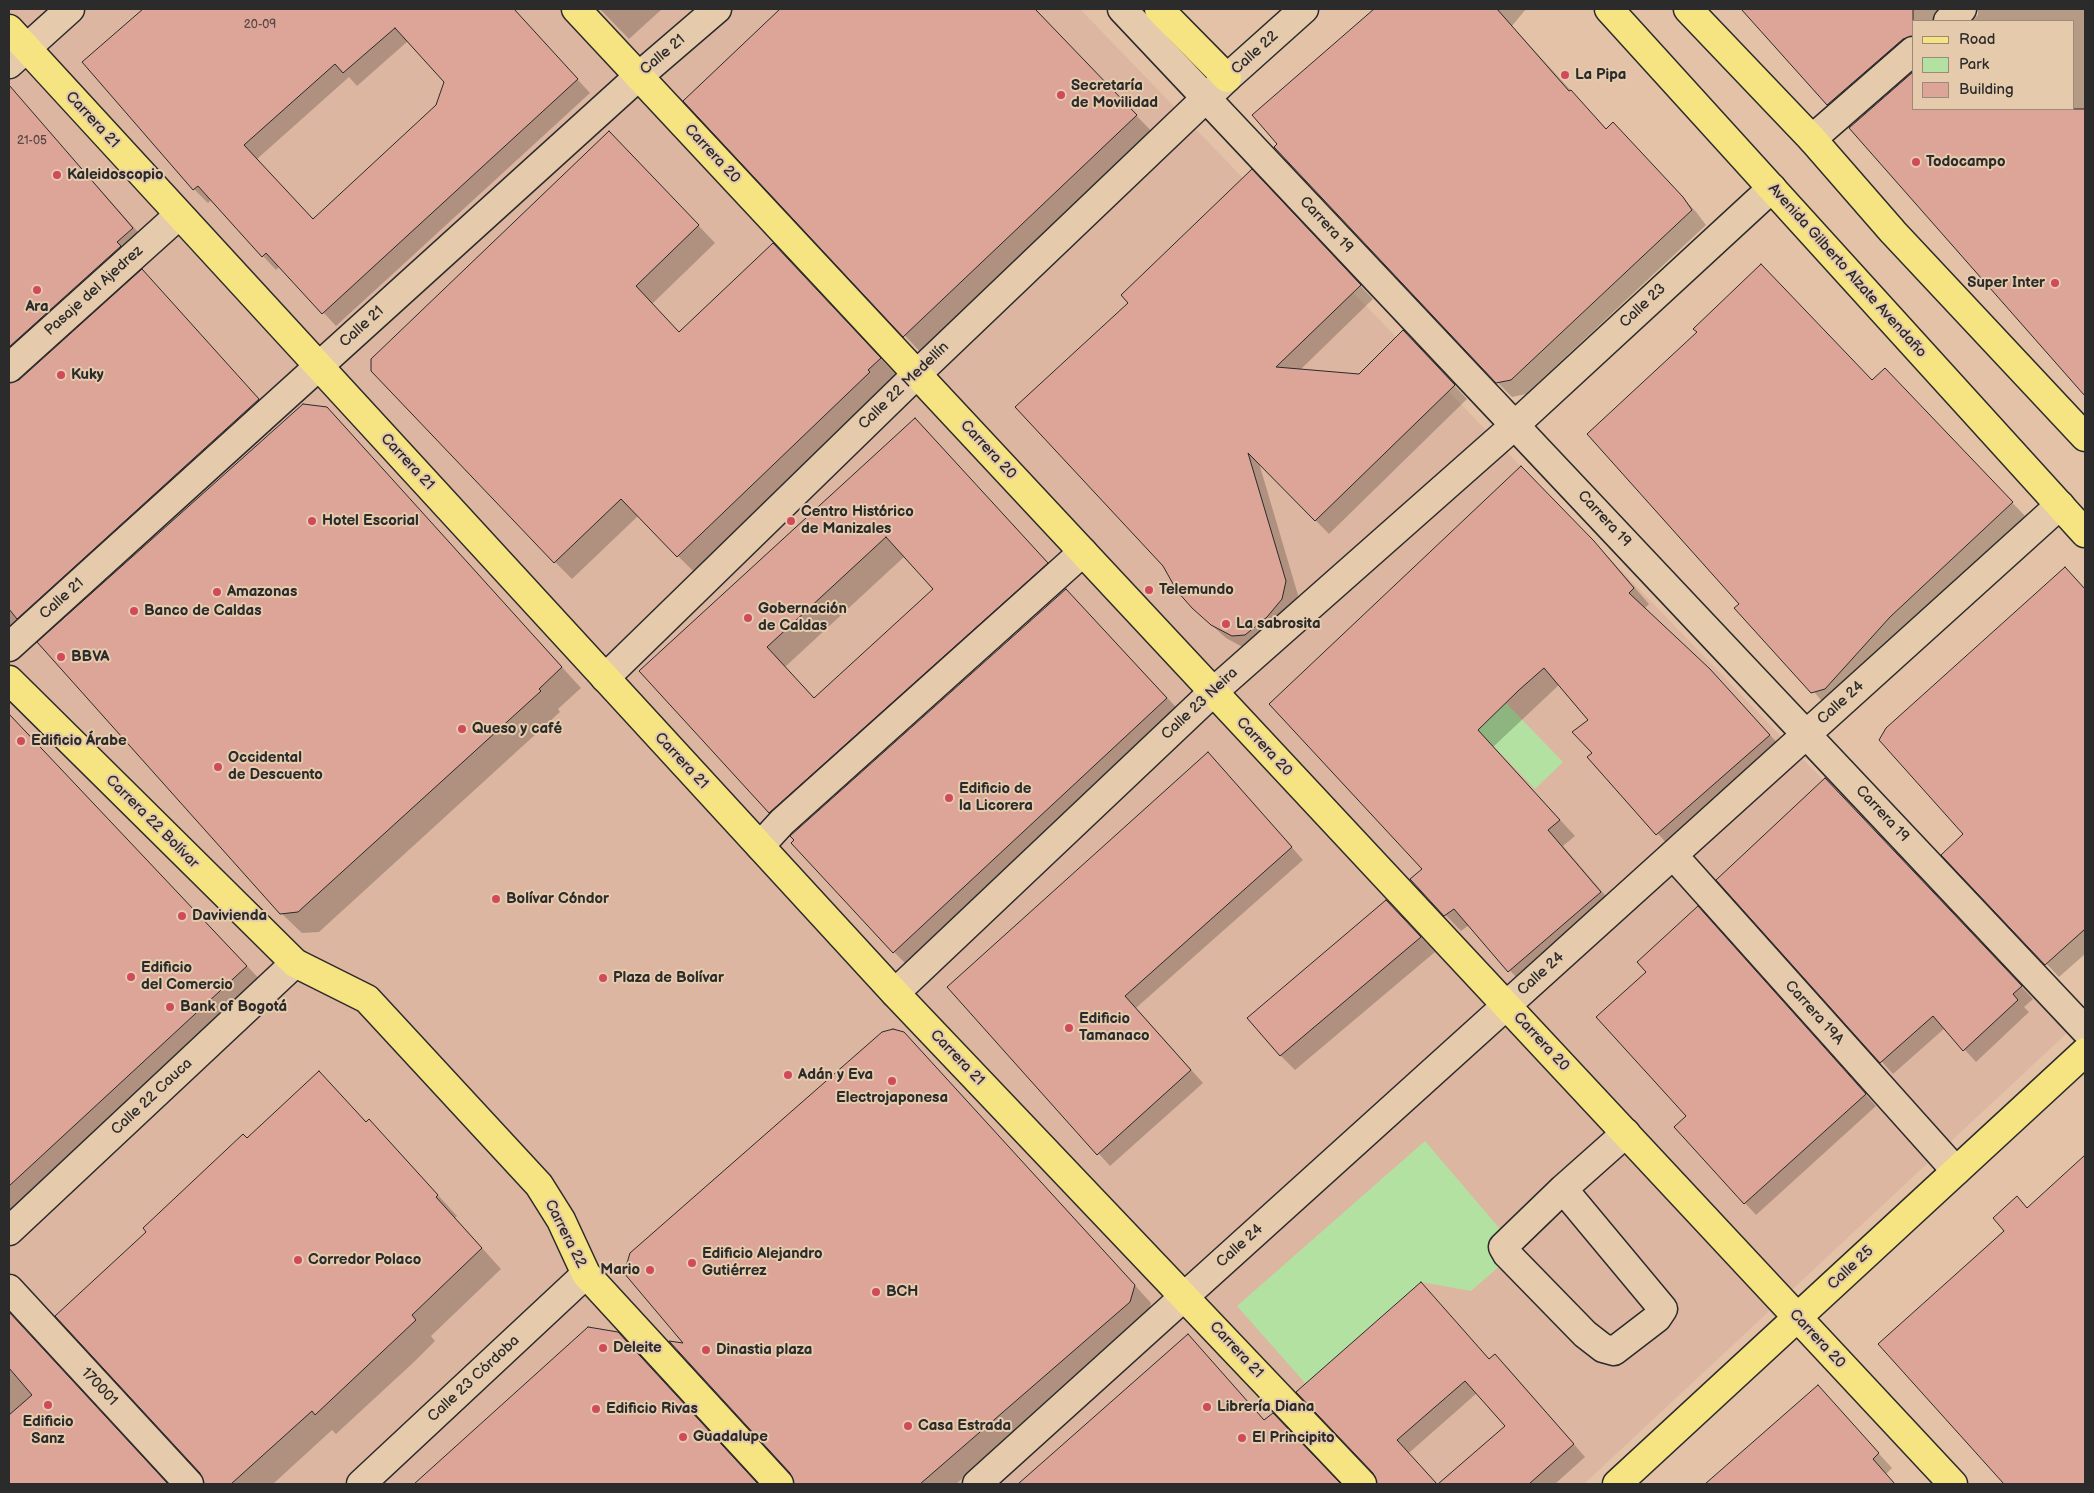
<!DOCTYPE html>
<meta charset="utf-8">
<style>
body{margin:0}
#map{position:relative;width:2094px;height:1493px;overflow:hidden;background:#e3c2a8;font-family:"Balsamiq Sans",sans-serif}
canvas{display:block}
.frame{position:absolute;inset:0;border:10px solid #2b2b2b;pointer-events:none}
.legend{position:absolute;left:1912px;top:20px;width:162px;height:90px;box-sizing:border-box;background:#e5caac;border:1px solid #9b8a78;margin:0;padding:6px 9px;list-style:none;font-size:15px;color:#2b2b2b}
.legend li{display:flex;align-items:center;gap:10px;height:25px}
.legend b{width:25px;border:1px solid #9b8a78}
</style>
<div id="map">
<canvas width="2094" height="1493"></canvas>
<div class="frame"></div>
<ul class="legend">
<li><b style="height:6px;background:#f6e381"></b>Road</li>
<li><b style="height:14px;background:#b2e1a1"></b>Park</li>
<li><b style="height:14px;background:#dda498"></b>Building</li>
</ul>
</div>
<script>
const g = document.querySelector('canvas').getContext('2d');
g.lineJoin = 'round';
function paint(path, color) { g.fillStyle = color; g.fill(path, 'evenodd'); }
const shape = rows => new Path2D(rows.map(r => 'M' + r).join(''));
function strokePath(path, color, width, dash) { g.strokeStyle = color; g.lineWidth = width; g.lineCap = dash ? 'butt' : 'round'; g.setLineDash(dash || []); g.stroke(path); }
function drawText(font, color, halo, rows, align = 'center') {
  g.font = font + ' "Balsamiq Sans",sans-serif'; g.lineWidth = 4; g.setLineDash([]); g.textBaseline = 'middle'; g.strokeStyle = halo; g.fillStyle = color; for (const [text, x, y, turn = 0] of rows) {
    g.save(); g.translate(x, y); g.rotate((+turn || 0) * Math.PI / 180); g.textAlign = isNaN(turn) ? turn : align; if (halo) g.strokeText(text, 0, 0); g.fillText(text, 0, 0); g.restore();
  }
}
const built = shape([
 [9,9,1080,9,2067,1033,1584,1484,9,1484]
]);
const green = shape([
 [1506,703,1563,762,1535,789,1478,730],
 [1425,1141,1518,1250,1471,1291,1421,1282,1306,1384,1237,1306]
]);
const shadow = shape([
 [180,9,513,9,590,93,336,326,280,266,276,270,211,200,208,203,194,189,83,62,201,33],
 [408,41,445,81,437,106,313,220,257,159,349,77,357,86],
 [600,9,662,9,629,39],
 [782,9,1034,9,1158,138,926,358,685,101],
 [1376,9,1526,9,1512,26,1607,130,1628,138,1697,213,1706,225,1526,394,1512,397,1497,382,1254,115],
 [1743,9,1974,9,1958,21,1913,21,1913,59,1843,119],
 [1978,9,2085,9,2085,394,1851,128,1913,109,2073,109,2073,21,1972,21,1978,15],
 [18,107,29,111,50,133,153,249,19,377,15,383,162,292,278,421,9,640,9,110],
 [626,149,715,243,652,304,680,334,790,262,897,376,695,573,638,516,572,579,555,562],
 [1265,184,1373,299,1300,370,1359,376,1417,345,1467,399,1329,534,1259,463,1298,595,1295,613,1246,649,1226,638,1207,621],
 [1873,382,1898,383,2025,516,1825,705,1741,604],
 [326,408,581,688,558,709,560,712,319,932,302,933,281,913],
 [934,439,1066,583,790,831,641,671],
 [905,556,935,589,815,699,785,667],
 [1537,483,1610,559,1649,604,1644,609,1725,687,1785,751,1673,850,1588,758,1594,753,1590,720,1560,684,1493,747,1575,836,1563,846,1616,908,1525,987,1469,925,1461,931,1412,880,1424,869],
 [2065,569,2085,589,2085,954,2059,977,1943,855,1964,834],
 [1066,590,1190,722,917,975,894,952],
 [9,715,268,988,9,1226],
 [1220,766,1303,860,1136,1008,1203,1083,1110,1166,948,987],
 [1837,791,2033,999,2024,1007,2029,1012,1976,1062,1945,1028,1893,1074,1718,880],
 [1401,916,1435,952,1295,1070,1280,1055],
 [1709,919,1876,1106,1756,1215,1745,1203,1687,1116],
 [921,1051,1151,1303,1147,1319,956,1484,795,1484,792,1473,686,1345],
 [319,1073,367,1123,389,1141,457,1216,455,1218,501,1269,431,1336,435,1341,414,1362,336,1434,332,1430,273,1484,205,1484,247,1140],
 [2085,1156,2085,1484,2006,1484,1880,1344],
 [1421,1284,1490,1360,1495,1356,1508,1368,1585,1457,1555,1484,1440,1484,1507,1426,1477,1393,1393,1467],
 [9,1318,13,1318,34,1339,168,1484,9,1484],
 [588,1328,635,1351,758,1484,415,1484],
 [1188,1336,1265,1421,1286,1428,1340,1484,1020,1484],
 [1818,1387,1892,1468,1886,1474,1895,1484,1706,1484]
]);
const building = shape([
 [143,9,514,9,578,79,322,314,266,253,262,257,198,186,193,190,82,62,143,9],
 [395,28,444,82,436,105,313,219,244,145,335,64,343,73,395,28],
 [780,9,1035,9,1137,115,903,337,683,101,780,9],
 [1374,9,1497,9,1569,91,1571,90,1606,129,1613,122,1683,197,1692,210,1511,380,1496,383,1274,147,1277,144,1252,115,1374,9],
 [1741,9,1913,9,1913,36,1903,39,1827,105,1741,9],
 [1913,72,1913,109,2085,109,2085,396,1849,128,1913,72],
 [9,85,133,228,117,242,121,246,9,347,9,85],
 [609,131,699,225,636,286,679,332,773,243,881,358,868,370,870,372,677,557,621,499,554,563,371,371,371,359,609,131],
 [1252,169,1361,285,1276,367,1359,374,1403,330,1455,385,1315,521,1248,453,1286,581,1282,599,1267,617,1245,635,1232,636,1211,625,1192,608,1177,591,1163,566,1015,407,1128,303,1121,295,1252,169],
 [1761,264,1872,380,1885,368,2013,502,1890,617,1825,689,1811,693,1734,608,1739,604,1587,434,1697,332,1693,329,1761,264],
 [142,269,259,399,17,619,9,609,9,383,19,380,142,269],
 [303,404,327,407,562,667,539,689,541,691,298,912,280,914,37,642,303,404],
 [915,418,1048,563,769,813,639,671,915,418],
 [886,537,933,589,814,698,767,647,886,537],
 [1521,466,1594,541,1634,588,1629,593,1710,669,1770,735,1656,835,1587,757,1592,753,1572,732,1588,720,1544,668,1519,690,1478,730,1560,820,1548,830,1601,892,1508,972,1454,909,1444,916,1410,879,1422,869,1269,704,1521,466],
 [2065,567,2085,589,2085,929,2045,965,1941,855,1963,834,1879,740,1886,728,2065,567],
 [1066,589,1167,698,893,953,791,843,794,840,790,836,1066,589],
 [9,714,247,966,9,1186,9,714],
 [1208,752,1292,847,1125,996,1191,1070,1097,1155,947,987,1208,752],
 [1825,778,2022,986,2013,994,2018,1000,1963,1051,1933,1016,1880,1063,1716,880,1825,778],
 [1386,900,1421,937,1280,1056,1247,1018,1386,900],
 [1698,906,1866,1094,1744,1204,1674,1127,1686,1116,1596,1017,1646,972,1637,962,1698,906],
 [893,1029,904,1032,1135,1285,1130,1302,920,1484,794,1484,790,1473,669,1341,683,1343,624,1273,630,1253,882,1032,893,1029],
 [319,1071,366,1122,369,1119,438,1195,436,1197,482,1248,412,1315,416,1320,315,1415,312,1411,231,1484,204,1484,200,1473,55,1316,146,1232,143,1228,243,1134,247,1138,319,1071],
 [2085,1155,2085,1484,2004,1484,1878,1344,2004,1231,1993,1218,2017,1196,2027,1208,2085,1155],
 [1421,1282,1489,1359,1495,1354,1574,1444,1529,1484,1438,1484,1505,1426,1465,1381,1397,1440,1437,1484,1377,1484,1373,1473,1296,1392,1421,1282],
 [9,1312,168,1484,9,1484,9,1415,32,1395,9,1368,9,1312],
 [588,1327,618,1332,758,1484,414,1484,588,1327],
 [1188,1334,1264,1420,1273,1413,1341,1484,1018,1484,1188,1334],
 [1818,1385,1879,1453,1873,1459,1895,1484,1705,1484,1818,1385]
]);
const minor = shape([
 [1122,9,2085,1030],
 [1948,21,1962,9],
 [9,64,70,9],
 [1812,139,1913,51],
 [9,368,179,215],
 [9,647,639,76,717,9],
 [605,678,917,374,1227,78,1304,9],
 [760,846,782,822,1083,552],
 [1673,855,1956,1171],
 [895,993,1213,692,1515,425,1772,188],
 [1563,1189,1663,1309,1657,1318,1614,1351,1603,1348,1585,1334,1507,1254,1503,1247,1563,1189,1626,1133],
 [9,1231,295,963],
 [9,1289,189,1484],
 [361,1484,586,1274],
 [977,1484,2060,505]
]);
const major = shape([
 [576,9,1953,1484],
 [1159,9,1227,78],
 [1609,9,2085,533],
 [1688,9,1812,139,1893,232,2085,437],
 [9,29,895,993,1362,1484],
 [9,680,295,963,367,999,539,1185,561,1220,586,1274,779,1484],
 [1617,1484,2085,1052]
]);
const markers = [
 [1565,75,5,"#d1495b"],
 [1061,95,5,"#d1495b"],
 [1916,162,5,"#d1495b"],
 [57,175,5,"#d1495b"],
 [2055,283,5,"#d1495b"],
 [37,290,5,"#d1495b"],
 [61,375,5,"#d1495b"],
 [312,521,5,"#d1495b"],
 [791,521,5,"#d1495b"],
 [1149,590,5,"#d1495b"],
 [217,592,5,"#d1495b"],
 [134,611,5,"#d1495b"],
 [748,618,5,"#d1495b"],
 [1226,624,5,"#d1495b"],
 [61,657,5,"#d1495b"],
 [462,729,5,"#d1495b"],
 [21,741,5,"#d1495b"],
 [218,767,5,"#d1495b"],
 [949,798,5,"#d1495b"],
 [496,899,5,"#d1495b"],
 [182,916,5,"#d1495b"],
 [131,977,5,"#d1495b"],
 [603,978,5,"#d1495b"],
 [170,1007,5,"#d1495b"],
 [1069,1028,5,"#d1495b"],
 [788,1075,5,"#d1495b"],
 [892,1081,5,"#d1495b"],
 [298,1260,5,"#d1495b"],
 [692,1263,5,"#d1495b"],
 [650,1270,5,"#d1495b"],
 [876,1292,5,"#d1495b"],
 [603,1348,5,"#d1495b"],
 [706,1350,5,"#d1495b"],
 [48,1405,5,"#d1495b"],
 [1207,1407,5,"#d1495b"],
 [596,1409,5,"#d1495b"],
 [908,1426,5,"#d1495b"],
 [683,1437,5,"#d1495b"],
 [1242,1438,5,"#d1495b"]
];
const numberNames = [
 ["20-09",260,25],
 ["21-05",32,141]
];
const streetNames = [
 ["Calle 22",1255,53,-42],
 ["Calle 21",663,55,-40],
 ["Carrera 21",92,120,47],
 ["Carrera 20",712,154,47],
 ["Carrera 19",1326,225,47],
 ["Avenida Gilberto Alzate Avendaño",1847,271,48],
 ["Pasaje del Ajedrez",94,291,-42],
 ["Calle 23",1643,306,-43],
 ["Calle 21",362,327,-42],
 ["Calle 22 Medellín",904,386,-44],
 ["Carrera 20",988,450,47],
 ["Carrera 21",407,462,47],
 ["Carrera 19",1604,519,47],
 ["Calle 21",62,599,-42],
 ["Calle 24",1841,703,-42],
 ["Calle 23 Neira",1200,704,-43],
 ["Carrera 20",1264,747,47],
 ["Carrera 21",681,761,47],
 ["Carrera 19",1882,814,47],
 ["Carrera 22 Bolívar",152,822,45],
 ["Calle 24",1541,974,-42],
 ["Carrera 19A",1814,1013,48],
 ["Carrera 20",1541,1042,47],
 ["Carrera 21",957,1058,46],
 ["Calle 22 Cauca",152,1097,-43],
 ["Carrera 22",565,1234,63],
 ["Calle 24",1240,1246,-42],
 ["Calle 25",1851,1268,-43],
 ["Carrera 20",1817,1339,47],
 ["Carrera 21",1236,1350,47],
 ["Calle 23 Córdoba",474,1379,-43],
 ["170001",99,1387,47]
];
const poiNames = [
 ["La Pipa",1575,75],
 ["Secretaría",1071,86],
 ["de Movilidad",1071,103],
 ["Todocampo",1926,162],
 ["Kaleidoscopio",67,175],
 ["Super Inter",2045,283,"right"],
 ["Ara",37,307,"center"],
 ["Kuky",71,375],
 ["Centro Histórico",801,512],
 ["de Manizales",801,529],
 ["Hotel Escorial",322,521],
 ["Telemundo",1159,590],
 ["Amazonas",227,592],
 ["Gobernación",758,609],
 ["de Caldas",758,626],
 ["Banco de Caldas",144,611],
 ["La sabrosita",1236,624],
 ["BBVA",71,657],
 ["Queso y café",472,729],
 ["Edificio Árabe",31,741],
 ["Occidental",228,758],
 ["de Descuento",228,775],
 ["Edificio de",959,789],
 ["la Licorera",959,806],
 ["Bolívar Cóndor",506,899],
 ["Davivienda",192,916],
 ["Edificio",141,968],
 ["del Comercio",141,985],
 ["Plaza de Bolívar",613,978],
 ["Bank of Bogotá",180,1007],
 ["Edificio",1079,1019],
 ["Tamanaco",1079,1036],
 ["Adán y Eva",798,1075],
 ["Electrojaponesa",892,1098,"center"],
 ["Edificio Alejandro",702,1254],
 ["Gutiérrez",702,1271],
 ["Corredor Polaco",308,1260],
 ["Mario",640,1270,"right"],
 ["BCH",886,1292],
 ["Deleite",613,1348],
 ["Dinastia plaza",716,1350],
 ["Librería Diana",1217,1407],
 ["Edificio Rivas",606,1409],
 ["Edificio",48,1422,"center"],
 ["Sanz",48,1439,"center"],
 ["Casa Estrada",918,1426],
 ["Guadalupe",693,1437],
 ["El Principito",1252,1438]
];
paint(built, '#ddb6a1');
paint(green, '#b2e1a1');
paint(shadow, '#0003');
paint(building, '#dda498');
strokePath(building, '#2b2b2b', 1);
strokePath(minor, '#2b2b2b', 31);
strokePath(major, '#2b2b2b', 31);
strokePath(minor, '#e5caac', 28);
strokePath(major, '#f6e381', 28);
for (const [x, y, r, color] of markers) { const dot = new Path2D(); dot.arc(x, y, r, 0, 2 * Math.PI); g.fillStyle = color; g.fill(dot); strokePath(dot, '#e5caac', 2); }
drawText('12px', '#584946', null, numberNames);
drawText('15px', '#2b2b2b', '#e5caac', streetNames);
drawText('bold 15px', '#2b2b2b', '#e5caac', poiNames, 'left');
</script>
